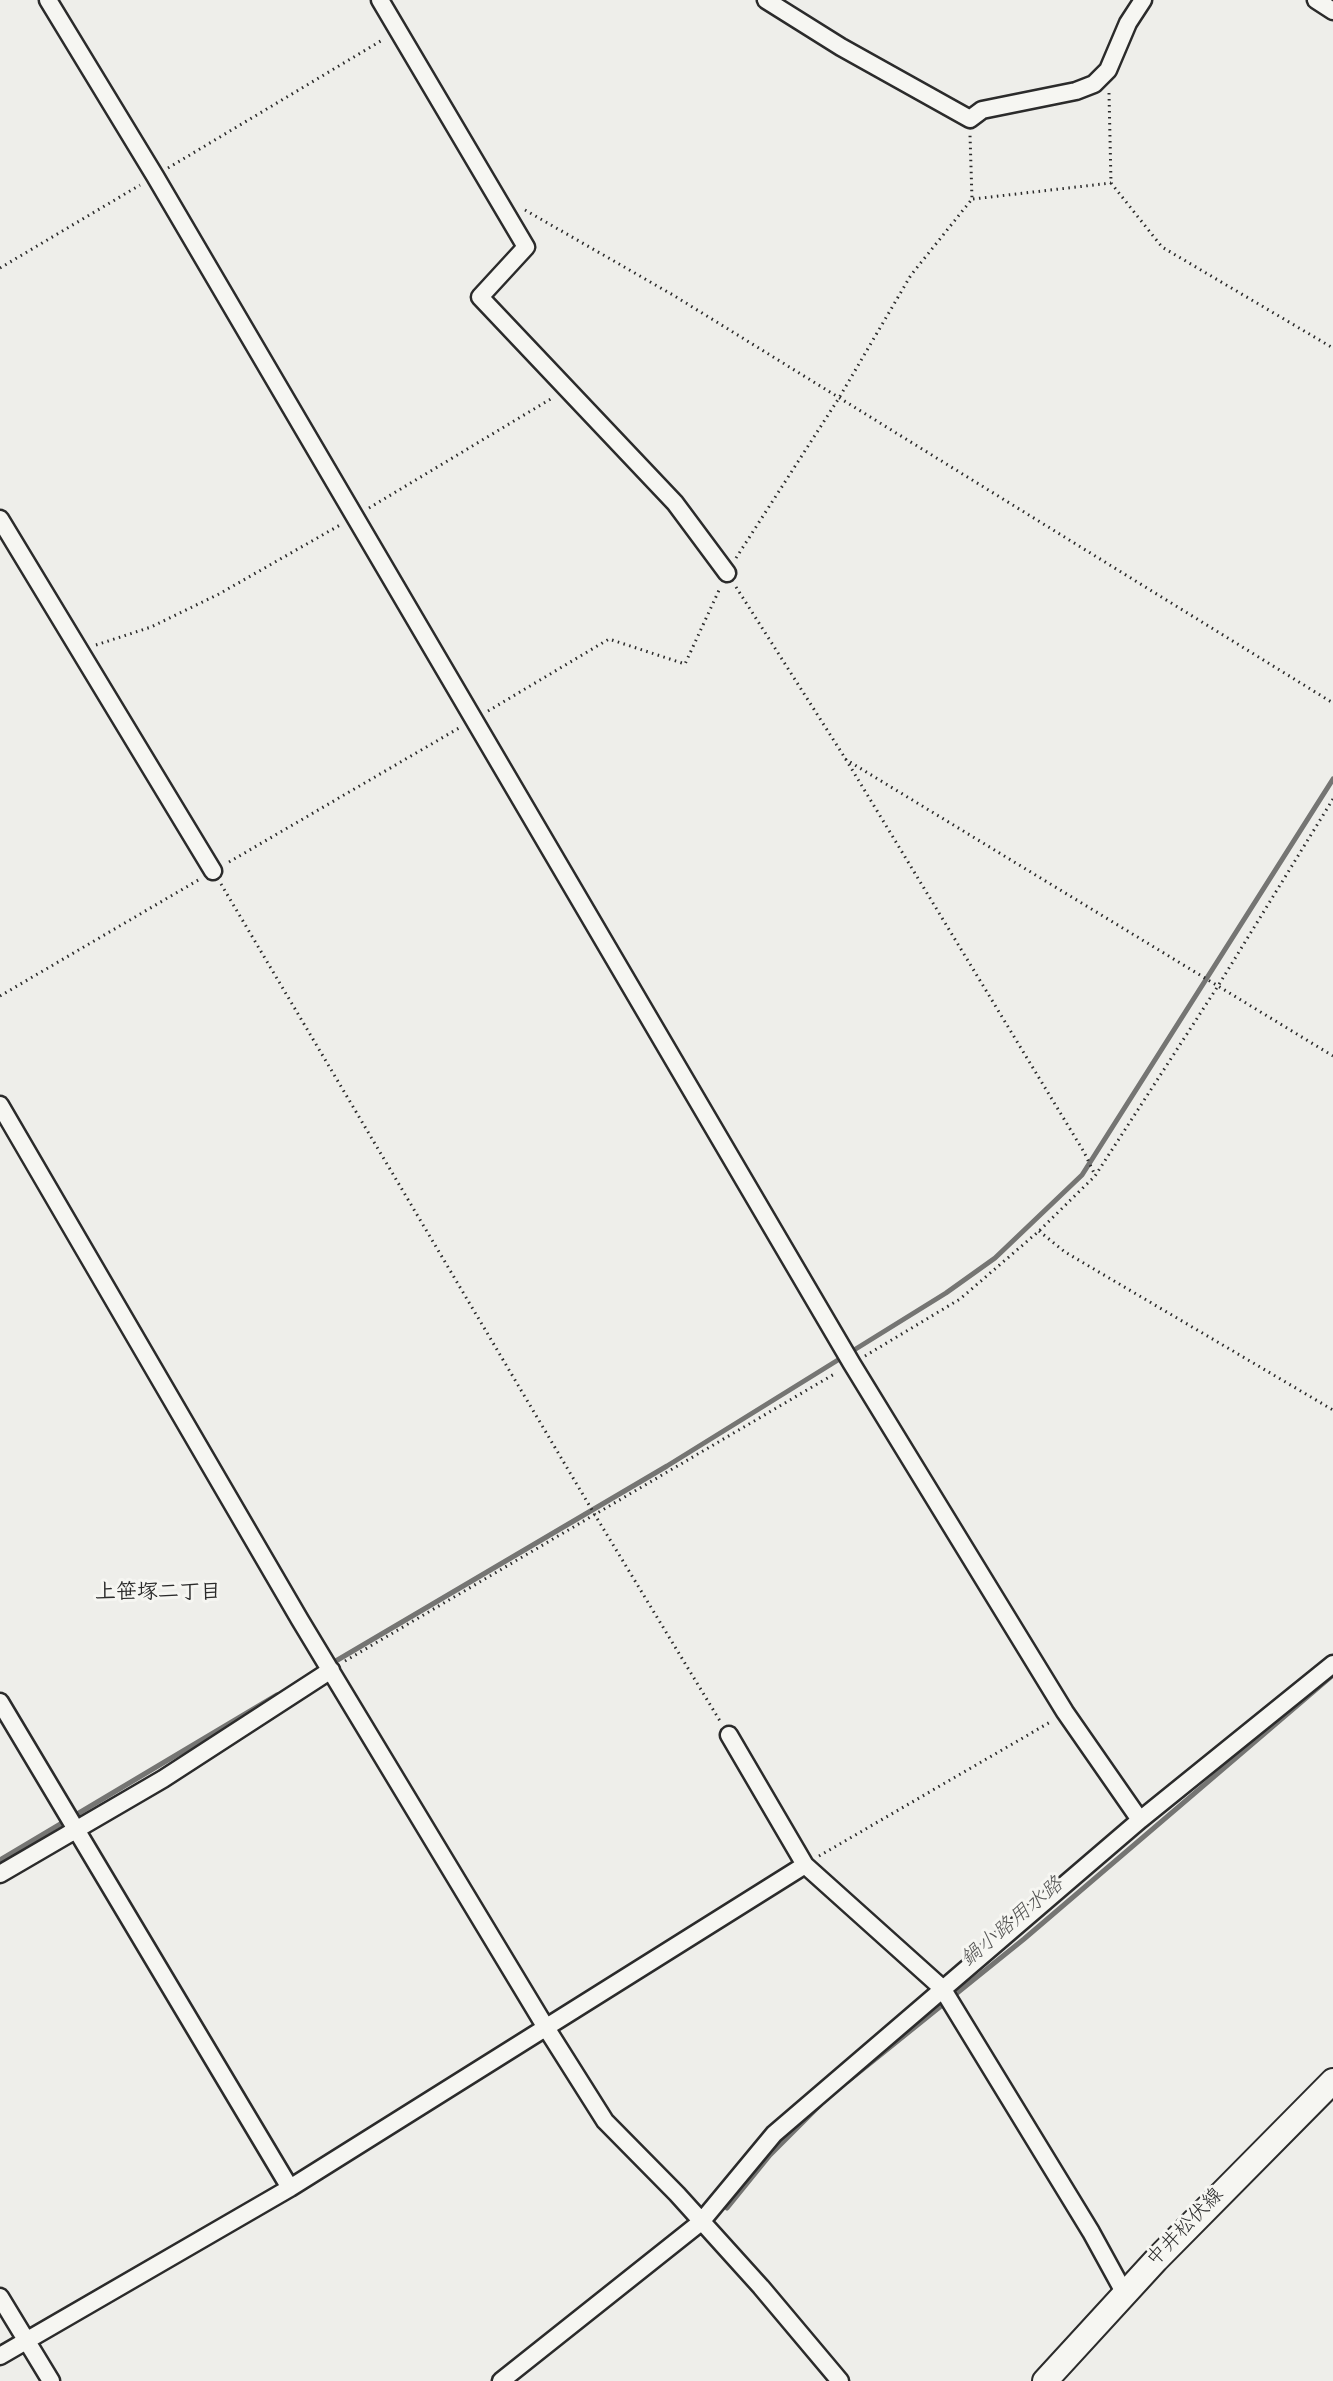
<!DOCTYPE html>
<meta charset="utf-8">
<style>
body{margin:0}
canvas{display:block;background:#eeeeea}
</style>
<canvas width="1333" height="2381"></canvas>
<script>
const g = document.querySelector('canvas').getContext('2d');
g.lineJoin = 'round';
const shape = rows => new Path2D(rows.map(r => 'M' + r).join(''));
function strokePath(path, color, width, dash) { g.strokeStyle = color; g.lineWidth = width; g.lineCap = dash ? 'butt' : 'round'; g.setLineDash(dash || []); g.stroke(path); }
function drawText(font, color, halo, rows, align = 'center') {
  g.font = font + ' Dekko,"Klee One",sans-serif'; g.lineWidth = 6; g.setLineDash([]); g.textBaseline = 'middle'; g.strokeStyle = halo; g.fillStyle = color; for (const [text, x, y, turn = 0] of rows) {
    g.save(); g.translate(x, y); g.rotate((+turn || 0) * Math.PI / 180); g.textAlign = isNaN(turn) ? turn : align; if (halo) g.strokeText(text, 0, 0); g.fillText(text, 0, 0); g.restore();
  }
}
const stream = shape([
 [329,1665,667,1466,946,1293,995,1258,1082,1175,1333,779],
 [0,1860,277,1695],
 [848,2081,1024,1939,1333,1675],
 [727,2208,770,2155,820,2105]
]);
const path = shape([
 [1109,93,1111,183,1162,247,1333,348],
 [168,168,384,39],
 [973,199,1111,183],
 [525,210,673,295,1333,703],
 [0,268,140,185],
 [369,508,554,397],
 [736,558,839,398,911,275,972,199,970,135],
 [736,587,845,758,1084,1152,1095,1175],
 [96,645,151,627,219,594,340,525],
 [488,711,609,639,685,664,720,588],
 [845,759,1333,1056],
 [229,862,459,728],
 [221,884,595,1515,720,1721],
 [0,996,200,879],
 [1039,1231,1065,1252,1333,1410],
 [865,1356,960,1299,1039,1231,1095,1176,1218,986,1333,799],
 [345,1661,836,1373],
 [819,1856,1052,1721]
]);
const minor = shape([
 [48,0,155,176,852,1364,1065,1712,1140,1820],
 [380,0,526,247,480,297,675,503,727,573],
 [766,0,841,47,970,119,982,110,1076,91,1094,84,1108,70,1128,23,1143,0],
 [1316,0,1333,11],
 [0,519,213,871],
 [0,1105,300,1620,545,2026,605,2121,677,2194,761,2287,840,2381],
 [0,1702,290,2188],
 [729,1735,805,1865,942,1988,1091,2232,1125,2294],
 [0,1874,163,1779,331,1670],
 [0,2297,51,2381],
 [0,2356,290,2188,805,1865],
 [501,2381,701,2222,774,2134,1140,1820,1333,1664]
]);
const secondary = shape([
 [1045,2381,1156,2260,1333,2081]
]);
const streetNames = [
 ["中井松伏線",1187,2229,-46]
];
const neighbourhoodNames = [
 ["上笹塚二丁目",158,1595]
];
const waterNames = [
 ["鍋小路用水路",1014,1924,-40]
];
strokePath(stream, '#757573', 5);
strokePath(minor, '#2b2b2b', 21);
strokePath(secondary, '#2b2b2b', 28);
strokePath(path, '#2b2b2b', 3, [1.5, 4.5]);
strokePath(minor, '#f6f6f2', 16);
strokePath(secondary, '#f6f6f2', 24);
drawText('20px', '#2b2b2b', '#f6f6f2', streetNames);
drawText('bold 21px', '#2b2b2b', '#f6f6f2', neighbourhoodNames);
drawText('italic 21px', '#565655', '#f6f6f2', waterNames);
</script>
